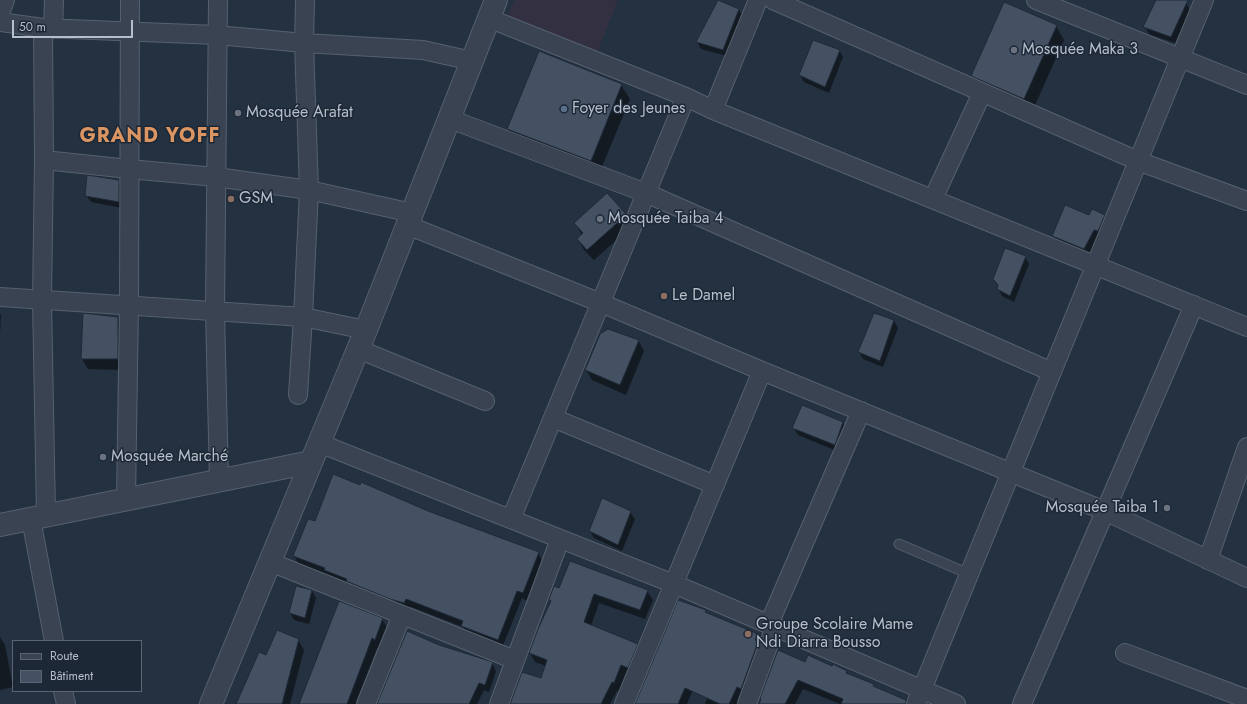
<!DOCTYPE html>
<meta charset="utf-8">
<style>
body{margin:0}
#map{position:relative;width:1247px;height:704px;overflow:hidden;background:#243141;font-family:Jost,sans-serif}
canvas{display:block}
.legend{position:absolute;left:12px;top:640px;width:130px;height:52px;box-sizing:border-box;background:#1d2836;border:1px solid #5a6472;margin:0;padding:5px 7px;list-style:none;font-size:12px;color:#b5becb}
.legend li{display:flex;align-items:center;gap:8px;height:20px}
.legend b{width:20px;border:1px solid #5a6472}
.scale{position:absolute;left:12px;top:20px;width:121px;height:18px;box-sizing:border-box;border:2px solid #b5becb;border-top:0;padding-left:5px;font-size:12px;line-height:14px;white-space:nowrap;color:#b5becb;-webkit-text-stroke:3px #1d2836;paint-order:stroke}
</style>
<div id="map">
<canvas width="1247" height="704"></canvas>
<ul class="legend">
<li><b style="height:5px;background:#394351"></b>Route</li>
<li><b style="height:11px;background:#435163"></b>Bâtiment</li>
</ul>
<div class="scale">50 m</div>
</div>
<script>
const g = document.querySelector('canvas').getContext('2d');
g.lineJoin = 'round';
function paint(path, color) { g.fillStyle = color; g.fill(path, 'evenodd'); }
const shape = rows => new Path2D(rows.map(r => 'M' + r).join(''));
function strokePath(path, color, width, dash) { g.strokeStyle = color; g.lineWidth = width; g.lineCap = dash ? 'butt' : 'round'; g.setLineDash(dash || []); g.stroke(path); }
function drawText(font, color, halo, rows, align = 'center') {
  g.font = font + ' Jost,sans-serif'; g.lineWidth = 3; g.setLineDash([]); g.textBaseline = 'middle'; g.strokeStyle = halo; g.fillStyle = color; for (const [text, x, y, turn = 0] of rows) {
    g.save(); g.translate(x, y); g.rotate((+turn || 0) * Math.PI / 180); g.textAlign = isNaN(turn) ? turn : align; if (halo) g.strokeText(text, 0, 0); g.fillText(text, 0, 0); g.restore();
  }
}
const medical = shape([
 [514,0,618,0,596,55,507,18]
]);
const shadow = shape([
 [1157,0,1178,0,1186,3,1190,10,1175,43,1149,34,1145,27],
 [718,1,739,10,743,17,727,56,701,49,697,42],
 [1056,26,1064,40,1032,112,981,90,972,76],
 [839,50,843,57,829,93,804,82,800,75],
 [621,85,630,99,599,174,516,143,508,129],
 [118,181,122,188,122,208,91,202,86,195],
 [625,215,632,226,631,227,594,260,584,250,578,239,582,235,575,223],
 [1104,216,1110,227,1090,260,1059,247,1053,236],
 [1025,257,1029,264,1014,302,1002,296,994,279],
 [0,314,1,315,0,335],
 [118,318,124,328,123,370,88,369,82,359],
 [894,321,898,328,883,367,863,359,859,352],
 [638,340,644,351,626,395,592,380,586,370],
 [843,423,847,430,839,452,798,435,794,428],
 [428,512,538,553,543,562,527,601,522,598,502,648,467,634,463,627,411,607,409,611,299,564,294,556,315,523],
 [630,512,635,519,622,551,594,538,590,531],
 [297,587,312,591,316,598,309,624,294,620,290,613],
 [560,590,647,591,653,600,645,619,599,603,591,626,637,645,642,654,633,676,626,673,619,691,617,691,610,704,511,704,542,679,546,666,535,662,530,653,551,602,550,599],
 [705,611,707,614,719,626,687,704,636,704],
 [382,619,388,629,381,649,377,648,356,704,300,704],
 [734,625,757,634,762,644,738,704,705,704],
 [0,637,5,645,13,687,0,690],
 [298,640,304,650,290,704,237,704,266,656],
 [438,646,492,663,496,671,489,692,484,690,477,704,378,704],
 [805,663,833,667,847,672,849,676,873,685,874,688,900,704,840,704,803,689,795,704,760,704]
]);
const building = shape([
 [718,0,739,9,723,50,696,42,718,0],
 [1156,0,1188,0,1171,37,1143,27,1156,0],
 [1004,2,1057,25,1024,99,971,76,1004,2],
 [813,40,840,50,825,87,799,75,813,40],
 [539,51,622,84,591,161,507,129,539,51],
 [87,175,119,180,119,202,85,196,87,175],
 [607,193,626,214,625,216,587,250,577,239,583,233,574,223,607,193],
 [1065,205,1089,215,1092,209,1105,215,1098,231,1094,230,1084,249,1052,236,1065,205],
 [1005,248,1026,256,1010,296,997,289,998,285,993,279,1005,248],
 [83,313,118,317,118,359,81,359,83,313],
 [874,313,894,320,880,361,858,352,874,313],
 [608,329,639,340,620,385,585,370,600,334,608,329],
 [802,405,843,422,835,445,792,428,802,405],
 [333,474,360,485,361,482,428,511,539,552,523,593,517,591,498,640,461,626,463,621,406,599,404,603,390,599,346,581,347,579,324,570,325,568,293,556,308,519,315,521,333,474],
 [602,498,631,511,618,545,589,531,602,498],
 [570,561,648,590,640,610,594,594,584,622,638,644,628,668,621,665,614,683,612,682,601,704,510,704,522,672,541,678,547,660,529,653,538,629,551,601,549,599,554,586,559,588,570,561],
 [296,586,312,590,305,618,289,613,296,586],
 [678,600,706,610,705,612,758,634,755,640,758,642,741,689,737,687,729,704,720,704,685,688,678,704,635,704,678,600],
 [339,601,383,618,375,640,372,638,347,704,299,704,339,601],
 [277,630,299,639,282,704,236,704,259,652,266,655,277,630],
 [407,631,439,645,493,662,485,685,479,683,469,704,377,704,407,631],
 [778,650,805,662,808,655,832,666,833,664,847,671,846,673,874,684,873,686,906,700,906,704,841,704,843,699,798,680,785,704,759,704,761,699,760,698,778,650]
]);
const service = shape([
 [899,544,969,574]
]);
const minor = shape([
 [218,0,215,311,219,481],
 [773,0,1138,161,1247,201],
 [1036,0,1247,85],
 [0,13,5,0],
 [488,18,686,97,713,110,1247,327],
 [0,22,43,28,217,35,304,43,423,50,472,61],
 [43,28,44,160,42,300,46,515],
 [53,29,54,0],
 [713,110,758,0],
 [450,119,646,193,1052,372],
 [44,160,129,169,216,177,309,190,412,213],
 [933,199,982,93],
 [407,225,601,303,762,371,1105,511,1247,578],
 [0,297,303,317,366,330],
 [358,349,485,401],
 [298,395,303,317,309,190,304,43,305,0],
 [553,418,715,485],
 [319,443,674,584,956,704],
 [126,499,129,305,130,0],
 [31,519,54,641],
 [511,519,686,97],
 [1208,560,1247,447],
 [270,562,515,660],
 [769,624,861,411],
 [1125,653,1247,699],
 [63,691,66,704],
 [366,704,402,615],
 [499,704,560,539],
 [624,704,762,371],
 [747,704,775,627],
 [916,704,1204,0],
 [1022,704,1194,305]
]);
const tertiary = shape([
 [0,525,311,462],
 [211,704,366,330,496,0]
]);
const markers = [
 [1014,50,4,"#6b7280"],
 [564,109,4,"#5c6f8a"],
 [238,113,4,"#6b7280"],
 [231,199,4,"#8d6e63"],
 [600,219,4,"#6b7280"],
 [664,296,4,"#8d6e63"],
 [103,457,4,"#6b7280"],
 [1167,508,4,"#6b7280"],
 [748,634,4,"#8d6e63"]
];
const poiNames = [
 ["Mosquée Maka 3",1022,50],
 ["Foyer des Jeunes",572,109],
 ["Mosquée Arafat",246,113],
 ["GSM",239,199],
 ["Mosquée Taiba 4",608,219],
 ["Le Damel",672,296],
 ["Mosquée Marché",111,457],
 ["Mosquée Taiba 1",1159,508,"right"],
 ["Groupe Scolaire Mame",756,625],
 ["Ndi Diarra Bousso",756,643]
];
const districtNames = [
 ["GRAND YOFF",150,137]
];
paint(medical, '#333141');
paint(shadow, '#0007');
paint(building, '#435163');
strokePath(building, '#1f2a38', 1);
strokePath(service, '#56616e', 11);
strokePath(minor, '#56616e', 20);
strokePath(tertiary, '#56616e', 24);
strokePath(service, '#394351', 9);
strokePath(minor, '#394351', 18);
strokePath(tertiary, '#394351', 22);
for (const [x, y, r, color] of markers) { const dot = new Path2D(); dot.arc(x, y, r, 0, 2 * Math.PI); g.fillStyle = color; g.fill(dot); strokePath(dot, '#1d2836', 1.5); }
drawText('16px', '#b5becb', '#1d2836', poiNames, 'left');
g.letterSpacing = '1px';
drawText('bold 20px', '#da9562', '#1d2836', districtNames);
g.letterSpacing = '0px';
</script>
